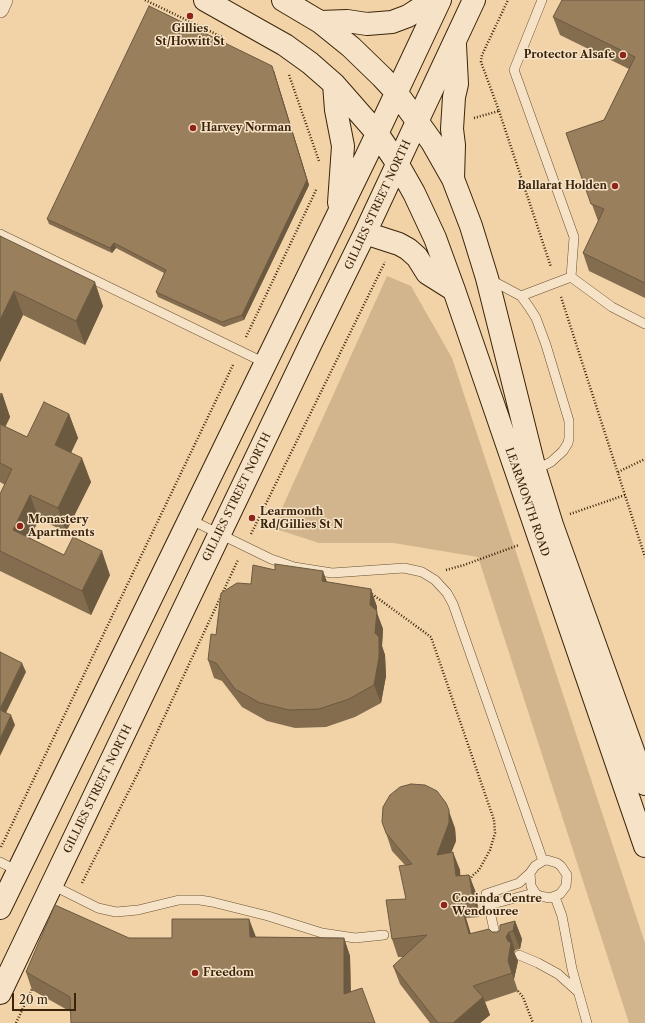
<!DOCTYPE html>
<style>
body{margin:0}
#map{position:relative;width:645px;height:1023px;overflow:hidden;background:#f1d3a7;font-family:"Libre Caslon Text",serif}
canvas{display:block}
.scale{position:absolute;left:12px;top:993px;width:64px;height:18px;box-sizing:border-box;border:2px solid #3a240b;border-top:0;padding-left:5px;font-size:12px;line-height:14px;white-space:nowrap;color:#3a240b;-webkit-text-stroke:3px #f6e2c6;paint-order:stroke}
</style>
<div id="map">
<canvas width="645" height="1023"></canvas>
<div class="scale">20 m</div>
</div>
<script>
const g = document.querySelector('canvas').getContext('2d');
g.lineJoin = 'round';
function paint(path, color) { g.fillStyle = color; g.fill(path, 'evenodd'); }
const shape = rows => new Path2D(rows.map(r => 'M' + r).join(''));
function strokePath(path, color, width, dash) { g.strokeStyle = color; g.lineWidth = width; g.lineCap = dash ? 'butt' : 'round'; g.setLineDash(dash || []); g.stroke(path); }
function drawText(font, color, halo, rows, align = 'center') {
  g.font = font + ' "Libre Caslon Text",serif'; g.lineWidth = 3; g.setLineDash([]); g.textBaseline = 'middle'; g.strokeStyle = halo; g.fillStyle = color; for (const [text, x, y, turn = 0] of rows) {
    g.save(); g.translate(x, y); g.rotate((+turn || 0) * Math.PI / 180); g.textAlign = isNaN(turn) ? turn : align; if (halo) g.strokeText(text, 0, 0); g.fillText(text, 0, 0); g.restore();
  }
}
const green = shape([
 [387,276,411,286,452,358,645,943,645,1023,629,1023,478,557,394,543,319,543,273,528]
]);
const path = shape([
 [145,0,222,37],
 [289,75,319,161],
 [499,111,551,267],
 [474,118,499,111,481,62,482,55,508,0],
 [561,297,645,557],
 [246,337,317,188],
 [618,472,645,459],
 [570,514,625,495],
 [251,534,385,262],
 [446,570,464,565,519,545],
 [372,594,431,637,494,820,495,833,490,850,479,870,472,876,469,882],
 [1,847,233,365],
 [82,883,137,775,238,560],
 [518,991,523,997,533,1023],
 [16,1023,33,987]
]);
const service = shape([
 [542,0,514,70,574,237,571,277],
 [0,234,265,363],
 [571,277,612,307,645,324],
 [489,279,521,296,529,307,536,318,546,345,569,421,569,438,568,443,563,451,551,462,535,470],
 [521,296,571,277],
 [189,519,271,559,294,567,332,573,404,568,422,572,435,580,447,593,453,604,543,861],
 [0,862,18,871],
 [52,885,98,908,116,912,138,910,179,900,200,900,212,902,268,916,322,933,355,938,384,935],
 [555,897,562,916,572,969,587,1023],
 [489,905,530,894,550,898,560,894,566,886,567,875,561,866,557,863,547,860,543,861,535,866,530,873,531,886,536,894,540,896],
 [500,944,495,934,486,894,519,883,530,873],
 [519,955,538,963,558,974,577,991]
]);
const minor = shape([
 [0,9,4,0]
]);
const secondary = shape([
 [205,0,285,45,310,63,334,84,377,133,397,163,414,193,435,238,454,290,645,846],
 [283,0,320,22,351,47,382,77,396,92,417,121,432,142,453,179,471,226,487,278,535,470,552,525,645,784],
 [320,22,347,21,367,24,392,22,408,16,433,0],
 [334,84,336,110,343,146,339,203],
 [453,179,454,145,452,129,454,97,457,84,455,45],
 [365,233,399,244,408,249,417,257,427,273,454,290],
 [0,908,367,155,440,0],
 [0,993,311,343,365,233,474,0]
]);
const wall = shape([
 [645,0,645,298,589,271,583,253,598,221,566,133,604,120,629,69,560,35,553,17],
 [274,71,309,185,244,320,224,327,158,297,156,292,164,273,116,248,112,253,49,224,47,219],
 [0,236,103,306,85,345,23,315,0,362],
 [0,393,2,393,10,417,5,427,27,437,69,414,78,438,71,452,91,482,66,532,39,519,30,538,64,555,110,575,91,615,0,571,0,494,5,485,0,482],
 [327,582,371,589,377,607,377,613,383,629,382,646,385,655,386,676,381,703,355,717,326,727,295,728,267,721,242,707,222,681,214,678,208,660,216,635,251,584],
 [455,828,456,841,451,852,460,870,460,876,469,875,476,893,479,917,466,918,471,934,497,932,515,921,522,939,520,949,515,950,514,952,518,961,514,979,518,991,485,1002,490,1015,480,1023,430,1023,400,984,393,966,403,957,398,957,392,939,406,899,405,865,392,851,386,833],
 [249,919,256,937,344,938,350,956,351,992,375,1023,71,1012,32,990,26,972,129,938,172,938]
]);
const shadedWall = shape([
 [274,71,309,185,244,320,242,315],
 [114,243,116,248,112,253,110,248],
 [95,282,103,306,85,345,76,321],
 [14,291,23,315,0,362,0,320],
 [2,393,10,417,0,438,0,397],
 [69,414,78,438,64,468,55,445],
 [82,458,91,482,66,532,58,508],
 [30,495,39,519,22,554,13,530],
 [102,551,110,575,91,615,82,591],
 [323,571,330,590,322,581],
 [371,589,377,607,377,613,383,629,382,646,385,655,386,676,381,703,374,685,375,633,370,605],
 [22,663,26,672,3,719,0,709],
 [11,715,15,725,0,756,0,739],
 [446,803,455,828,456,841,443,873,437,855],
 [453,852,460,870,462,894,456,876],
 [469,875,476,893,479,917,473,899],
 [460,900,466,918,476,952,469,934],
 [249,919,256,938,250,937],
 [515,921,522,939,520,949,513,931],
 [509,932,515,950,514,952,518,961,514,979,508,961,506,937],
 [344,938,350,956,351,1012,344,994],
 [483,997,490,1015,480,1023,453,1023]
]);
const building = shape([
 [562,0,645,0,645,283,583,253,604,209,591,204,566,133,604,120,635,57,553,17,562,0],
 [149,6,272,66,307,180,242,315,222,322,156,292,166,270,114,243,110,248,47,219,149,6],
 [0,236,95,282,76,321,14,291,0,320,0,236],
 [44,402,69,414,55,445,82,458,58,508,30,495,13,530,64,555,73,537,102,551,82,591,0,551,0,494,12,469,0,463,0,424,27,437,44,402],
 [275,564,323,571,322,581,371,589,370,605,377,611,375,633,379,637,379,657,374,685,349,699,319,709,289,710,260,703,235,689,216,663,208,660,211,634,216,635,221,593,237,583,251,584,253,565,275,570,275,564],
 [0,652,22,663,0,709,0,652],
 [0,710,11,715,0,739,0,710],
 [411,784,425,785,437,791,446,803,449,810,449,823,437,855,453,852,456,876,469,875,473,899,460,900,469,934,489,929,492,932,497,932,500,930,500,925,515,921,513,931,509,932,506,937,508,941,511,943,508,961,512,973,473,986,483,997,453,1023,438,1023,393,966,427,935,392,939,386,900,406,899,399,866,412,864,386,833,382,822,383,807,390,795,400,787,411,784],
 [55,905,129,938,172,938,172,919,249,919,250,937,344,938,344,994,362,988,375,1023,71,1023,70,997,26,972,55,905]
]);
const markers = [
 [190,16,4,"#8f2418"],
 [623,55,4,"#8f2418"],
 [193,128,4,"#8f2418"],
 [615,186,4,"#8f2418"],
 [252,518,4,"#8f2418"],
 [20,526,4,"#8f2418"],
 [444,905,4,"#8f2418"],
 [195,973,4,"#8f2418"]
];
const poiNames = [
 ["Gillies",190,29,"center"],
 ["St/Howitt St",190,42,"center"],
 ["Protector Alsafe",615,55,"right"],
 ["Harvey Norman",201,128],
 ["Ballarat Holden",607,186,"right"],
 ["Learmonth",260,512],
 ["Rd/Gillies St N",260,525],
 ["Monastery",28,520],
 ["Apartments",28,533],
 ["Cooinda Centre",452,899],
 ["Wendouree",452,912],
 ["Freedom",203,973]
];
const streetNames = [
 ["GILLIES STREET NORTH",378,205,-65],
 ["GILLIES STREET NORTH",237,497,-64],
 ["LEARMONTH ROAD",527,502,71],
 ["GILLIES STREET NORTH",98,789,-64]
];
paint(green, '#d2b58c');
strokePath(service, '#685032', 10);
strokePath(minor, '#685032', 18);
strokePath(secondary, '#3a240b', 24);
strokePath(path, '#3a240b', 2.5, [1, 2]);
strokePath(service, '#f6e2c6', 9);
strokePath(minor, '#f6e2c6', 17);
strokePath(secondary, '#f6e2c6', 22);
paint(wall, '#846d4f');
paint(shadedWall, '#6b5940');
paint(building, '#997f5c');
strokePath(building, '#6b5940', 1);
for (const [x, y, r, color] of markers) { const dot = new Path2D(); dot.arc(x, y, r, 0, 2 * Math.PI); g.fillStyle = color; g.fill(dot); strokePath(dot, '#f6e2c6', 1.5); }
drawText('bold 11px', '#3a240b', '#f6e2c6', poiNames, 'left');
drawText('11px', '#3a240b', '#f6e2c6', streetNames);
</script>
